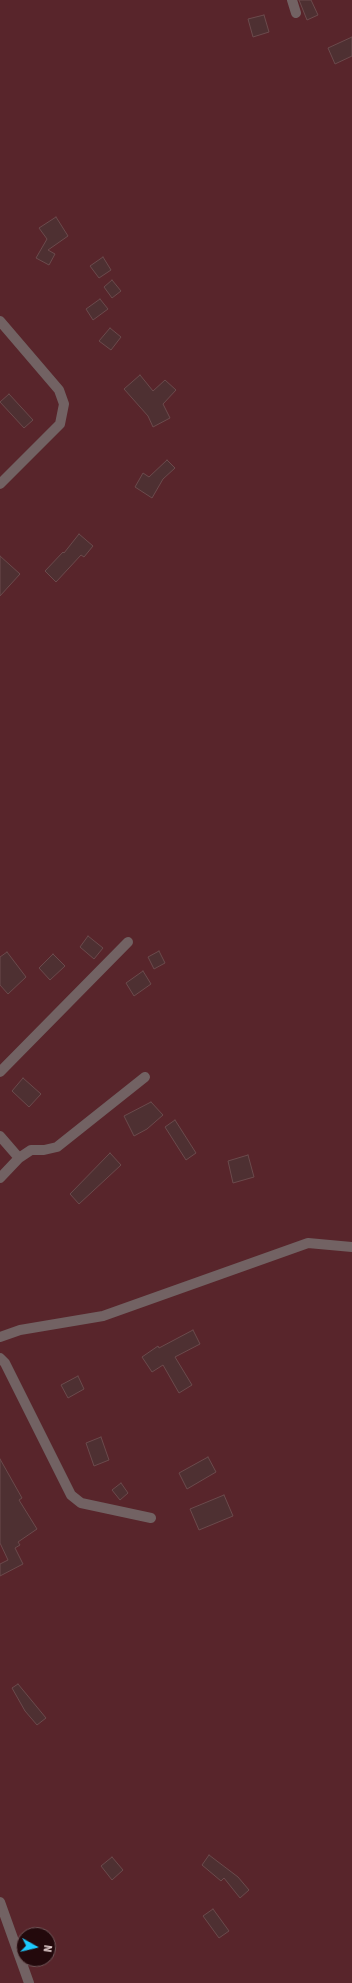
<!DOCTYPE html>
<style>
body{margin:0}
#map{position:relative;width:352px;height:1983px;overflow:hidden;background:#2e1215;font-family:"Source Sans 3",sans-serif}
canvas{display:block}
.north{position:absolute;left:16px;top:1927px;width:40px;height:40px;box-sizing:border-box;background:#23090c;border:1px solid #71595b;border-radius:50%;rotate:98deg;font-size:11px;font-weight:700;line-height:16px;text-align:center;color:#e5d1d1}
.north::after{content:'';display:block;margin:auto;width:14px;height:18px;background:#1dc9fd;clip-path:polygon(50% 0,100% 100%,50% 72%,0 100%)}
</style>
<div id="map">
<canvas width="352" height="1983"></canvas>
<div class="north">N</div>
</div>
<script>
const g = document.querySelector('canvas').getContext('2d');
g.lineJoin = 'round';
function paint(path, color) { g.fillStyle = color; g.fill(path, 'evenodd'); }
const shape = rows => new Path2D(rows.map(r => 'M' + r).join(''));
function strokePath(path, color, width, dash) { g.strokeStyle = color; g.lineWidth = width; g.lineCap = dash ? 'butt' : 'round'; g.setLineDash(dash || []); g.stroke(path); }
const green = shape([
 [0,0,352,0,352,1983,0,1983],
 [24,1935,48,1935,48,1959,24,1959]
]);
const building = shape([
 [299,0,311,0,318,15,307,20,299,0],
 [264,15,269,32,253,37,248,19,264,15],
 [352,37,352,56,335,64,328,48,352,37],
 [56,217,68,236,48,250,55,254,49,265,36,258,47,239,39,228,56,217],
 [103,257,111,270,99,278,90,266,103,257],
 [112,280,121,291,112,298,104,287,112,280],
 [100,299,108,309,93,320,86,309,100,299],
 [110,328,121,337,111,350,99,341,110,328],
 [140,375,153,391,165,380,176,390,163,404,170,418,153,427,148,416,124,389,140,375],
 [9,394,33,420,24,428,0,402,9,394],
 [167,460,175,468,163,479,152,498,135,487,143,473,149,477,167,460],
 [79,534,93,546,84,557,81,555,56,582,45,571,63,552,64,553,79,534],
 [0,556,20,574,0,596,0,556],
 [88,936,103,948,94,959,80,947,88,936],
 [159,951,165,963,154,969,148,957,159,951],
 [7,952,26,977,8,994,0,985,0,957,7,952],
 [53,954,65,966,50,980,39,968,53,954],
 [143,971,151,984,134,996,126,983,143,971],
 [23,1078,41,1094,29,1107,12,1091,23,1078],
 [151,1102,163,1115,147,1129,134,1136,124,1116,151,1102],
 [175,1120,196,1153,186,1160,165,1127,175,1120],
 [110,1153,121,1165,79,1204,70,1194,110,1153],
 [248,1155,254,1177,233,1183,228,1161,248,1155],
 [193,1330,200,1344,175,1357,192,1385,179,1393,163,1365,152,1372,142,1357,158,1346,159,1348,193,1330],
 [78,1376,84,1389,68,1398,61,1385,78,1376],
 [101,1437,109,1460,94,1466,86,1443,101,1437],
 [208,1457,216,1472,187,1489,179,1473,208,1457],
 [0,1459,22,1498,19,1500,37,1529,18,1542,20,1545,15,1548,23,1564,0,1576,0,1564,8,1560,0,1543,0,1459],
 [121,1483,128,1493,120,1500,112,1490,121,1483],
 [224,1495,233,1516,199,1530,190,1509,224,1495],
 [18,1684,46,1718,37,1725,25,1711,12,1688,18,1684],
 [209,1855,238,1877,249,1890,240,1898,224,1878,221,1881,202,1865,209,1855],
 [112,1857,123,1870,112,1880,101,1866,112,1857],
 [213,1909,229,1931,219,1938,203,1916,213,1909]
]);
const minor = shape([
 [292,0,296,13],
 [0,321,59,390,64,404,60,424,0,484],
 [0,1072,128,942],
 [0,1136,19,1158,0,1178],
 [19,1158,31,1150,44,1150,57,1147,145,1077],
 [0,1337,20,1330,103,1316,308,1243,352,1247],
 [0,1358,5,1363,71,1495,81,1503,151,1518],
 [0,1902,29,1983]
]);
paint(green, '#58252b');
paint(building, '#4e3032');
strokePath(building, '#6b4a4c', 1);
strokePath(minor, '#726263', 10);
</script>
